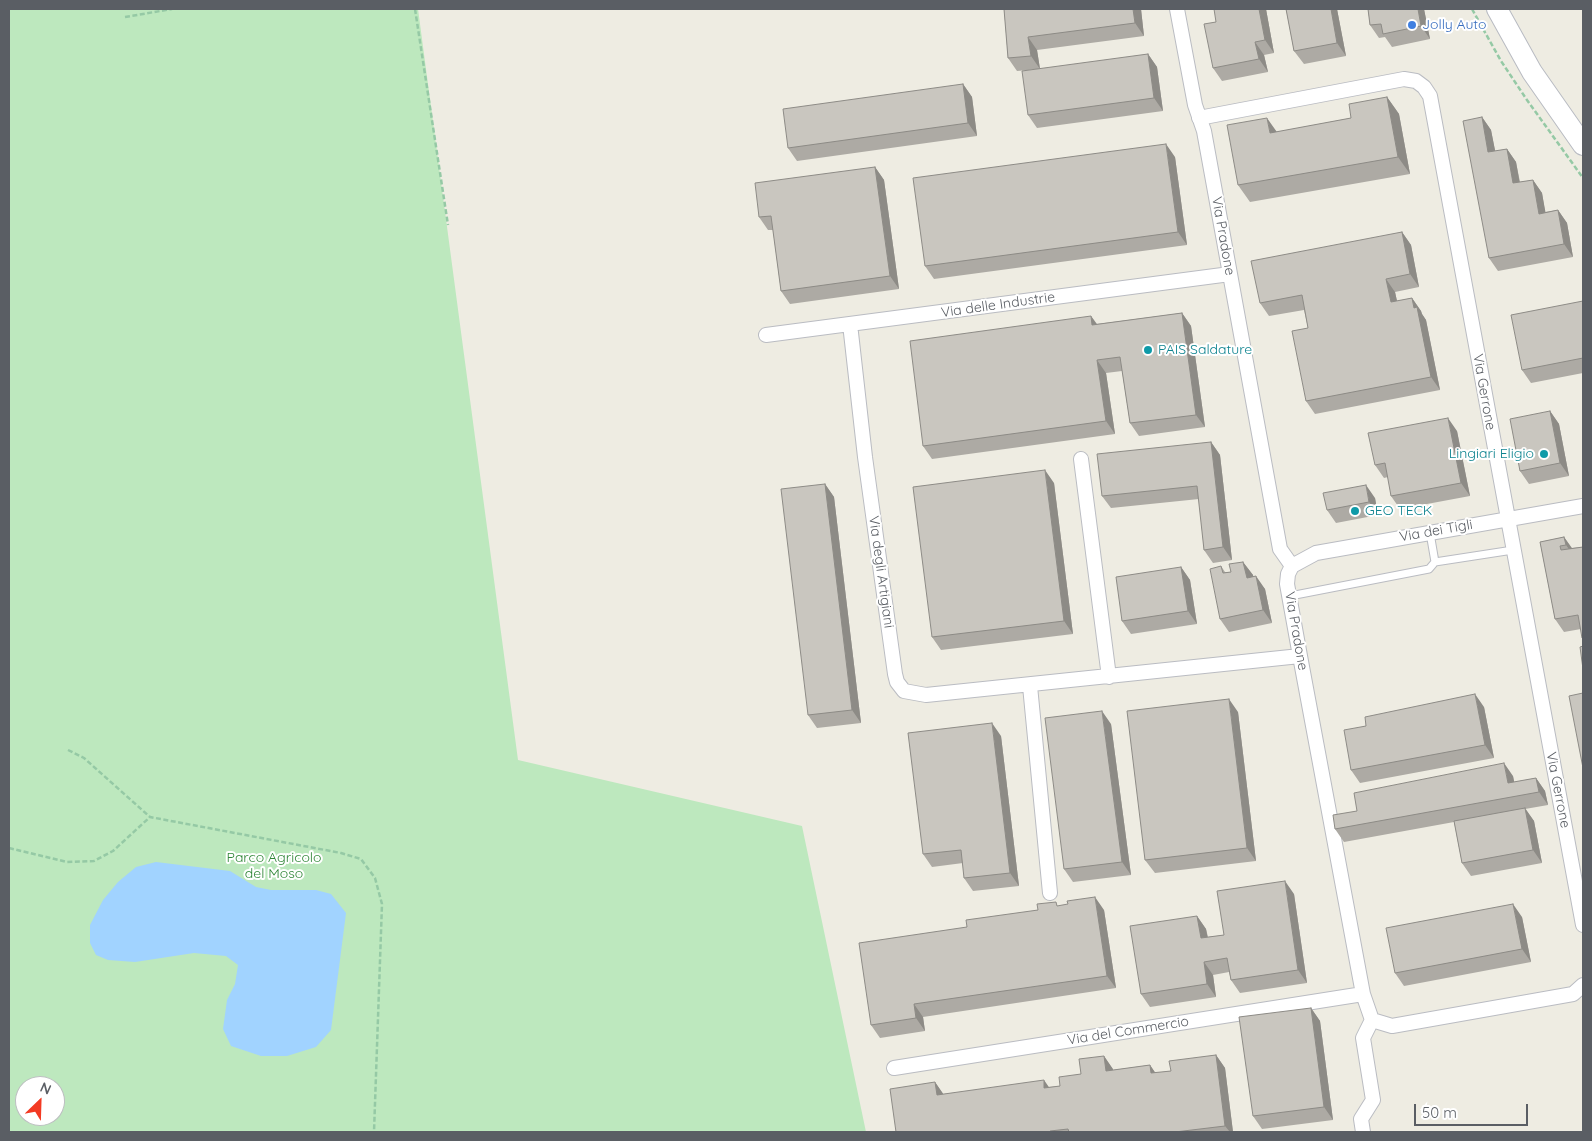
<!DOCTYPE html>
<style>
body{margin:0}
#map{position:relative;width:1592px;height:1141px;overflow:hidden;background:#eeece2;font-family:Quicksand,sans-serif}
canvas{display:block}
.frame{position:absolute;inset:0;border:10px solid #5a5e64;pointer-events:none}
.north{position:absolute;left:15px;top:1076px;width:50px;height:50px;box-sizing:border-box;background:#fff;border:1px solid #bdbfc1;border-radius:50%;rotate:24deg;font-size:14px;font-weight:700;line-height:20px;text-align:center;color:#5a5e64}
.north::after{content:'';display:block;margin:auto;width:18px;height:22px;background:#f33a23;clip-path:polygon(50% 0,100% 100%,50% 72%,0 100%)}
.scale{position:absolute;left:1414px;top:1104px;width:114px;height:22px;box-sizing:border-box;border:2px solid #5a5e64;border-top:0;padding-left:6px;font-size:15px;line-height:18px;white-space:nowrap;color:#5a5e64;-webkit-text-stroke:4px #fff;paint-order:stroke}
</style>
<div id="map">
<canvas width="1592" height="1141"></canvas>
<div class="frame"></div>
<div class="north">N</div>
<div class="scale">50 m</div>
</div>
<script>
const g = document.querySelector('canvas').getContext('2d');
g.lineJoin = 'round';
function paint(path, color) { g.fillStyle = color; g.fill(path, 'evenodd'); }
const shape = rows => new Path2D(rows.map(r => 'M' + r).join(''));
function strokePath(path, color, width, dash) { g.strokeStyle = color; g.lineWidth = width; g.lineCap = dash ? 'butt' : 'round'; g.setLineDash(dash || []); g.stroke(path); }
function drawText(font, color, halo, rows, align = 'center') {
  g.font = font + ' Quicksand,sans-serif'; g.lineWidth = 4; g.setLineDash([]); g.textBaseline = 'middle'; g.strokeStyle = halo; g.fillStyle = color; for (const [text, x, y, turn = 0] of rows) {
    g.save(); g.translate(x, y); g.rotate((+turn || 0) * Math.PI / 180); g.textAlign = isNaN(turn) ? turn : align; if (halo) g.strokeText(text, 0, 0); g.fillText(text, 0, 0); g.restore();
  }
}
const green = shape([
 [9,9,418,9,518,760,802,826,866,1132,9,1132],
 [25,1086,55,1086,55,1116,25,1116]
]);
const water = shape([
 [156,862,230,871,256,887,271,890,316,890,331,894,346,913,331,1030,316,1047,287,1056,261,1056,231,1046,223,1029,227,1000,235,984,238,965,226,956,194,953,135,962,108,960,96,955,90,943,90,925,103,900,118,882,136,867]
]);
const path = shape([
 [415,9,448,225],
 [1472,9,1501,61,1527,100,1583,178],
 [125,17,172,9],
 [68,750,84,758,150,817,341,853,361,859,375,878,382,904,374,1132],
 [9,848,67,862,94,861,113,851,150,817]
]);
const service = shape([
 [1430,533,1435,562],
 [1290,596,1429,569,1435,562,1513,550]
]);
const minor = shape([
 [1177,9,1195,105,1204,131,1280,549,1292,566,1288,574,1287,584,1300,656,1363,994,1372,1020,1363,1038,1373,1100,1361,1119,1363,1132],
 [1199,118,1404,79,1416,81,1424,87,1430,96,1583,925],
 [850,324,865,457,895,674,897,682,904,691,926,695,1300,656],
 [766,335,1230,274],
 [1081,459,1109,677],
 [1292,566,1316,553,1583,506],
 [1030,686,1050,893],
 [1372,1020,1392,1026,1573,994,1583,985],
 [894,1068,1363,994]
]);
const secondary = shape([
 [1497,9,1532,72,1583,145]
]);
const wall = shape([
 [1004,9,1141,9,1144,36,1037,50,1040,69,1017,71,1008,58],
 [1266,9,1274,53,1264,55,1268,72,1222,81,1213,68,1216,22],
 [1286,9,1337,9,1346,56,1304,64,1294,51],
 [1368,9,1424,9,1430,39,1392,47,1385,37,1379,38,1370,25],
 [1148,54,1157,67,1163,111,1037,128,1028,115],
 [963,84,972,97,977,136,797,161,788,148],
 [1387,97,1399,114,1410,174,1250,202,1238,185,1277,132,1351,118],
 [1482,117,1491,130,1495,151,1507,149,1516,162,1520,182,1533,180,1542,193,1545,212,1558,210,1567,223,1573,257,1498,271,1489,258],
 [1175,157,1187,245,934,279,925,266],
 [875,167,884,180,899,289,790,304,781,291,773,230,768,230,759,217],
 [1402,232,1411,245,1419,287,1395,292,1397,301,1412,298,1421,311,1422,314,1426,320,1440,390,1315,414,1306,401,1308,328,1304,310,1269,316,1260,303],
 [1583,301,1583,373,1531,383,1522,370],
 [1182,313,1191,326,1205,427,1139,436,1130,423,1122,371,1106,373,1115,434,932,459,923,446,1091,316,1097,324],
 [1550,411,1559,424,1569,476,1529,484,1520,471],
 [1457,431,1470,496,1400,509,1391,496,1388,477,1384,478,1375,465],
 [1211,442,1220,455,1232,560,1213,563,1204,550,1199,499,1111,508,1102,496],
 [1054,483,1073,634,941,650,932,637],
 [825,484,834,497,861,723,817,728,808,715],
 [1375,498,1378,515,1336,523,1327,510],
 [1564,537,1572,548,1583,547,1583,639,1581,629,1564,632,1555,619,1540,542],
 [1243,562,1253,575,1253,577,1265,589,1272,623,1229,632,1220,619,1221,566,1225,572,1231,572],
 [1181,567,1190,580,1197,624,1131,634,1122,621],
 [1484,707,1494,758,1360,783,1351,770],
 [1238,712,1256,861,1155,873,1145,860],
 [1111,724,1131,875,1073,882,1064,869],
 [1001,736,1019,886,973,891,964,878,963,863,932,867,923,854],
 [1513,776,1514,782,1536,778,1545,791,1548,805,1525,809,1534,821,1542,863,1471,876,1462,863,1454,822,1344,842,1335,829,1357,811],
 [1294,894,1307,983,1240,993,1231,980,1229,972,1213,975,1216,997,1150,1007,1141,994,1197,916,1206,929,1208,937,1224,935],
 [1059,906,1104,910,1116,988,923,1017,925,1031,880,1038,871,1025,967,927,1038,910],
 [1522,917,1531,962,1404,986,1395,973],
 [1311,1008,1320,1021,1333,1120,1262,1129,1253,1116],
 [1216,1055,1225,1068,1233,1132,896,1132,935,1082,943,1094,1049,1087,1060,1086,1081,1074,1104,1056,1113,1070,1150,1065,1155,1073,1171,1071]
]);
const shadedWall = shape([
 [1133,9,1141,9,1144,36,1135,23],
 [1259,9,1266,9,1274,53,1265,40],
 [1331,9,1337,9,1346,56,1337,43],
 [1418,9,1424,9,1430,39,1421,26],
 [1028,37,1037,50,1040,69,1031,56],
 [1255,42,1264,55,1268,72,1259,59],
 [1148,54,1157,67,1163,111,1154,98],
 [963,84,972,97,977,136,968,123],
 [1387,97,1399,114,1410,174,1398,157],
 [1482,117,1491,130,1498,165,1488,152],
 [1267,118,1279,135,1270,133],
 [1166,144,1175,157,1187,245,1178,232],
 [1507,149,1516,162,1522,196,1513,183],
 [875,167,884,180,899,289,890,276],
 [1533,180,1542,193,1548,226,1539,214],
 [1558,210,1567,223,1573,257,1564,244],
 [1402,232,1411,245,1419,287,1410,274],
 [1386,279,1395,292,1400,315,1391,302],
 [1412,298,1421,311,1422,314,1426,320,1440,390,1431,377],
 [1182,313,1191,326,1205,427,1196,415],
 [1091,316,1100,329,1092,325],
 [1097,360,1106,373,1115,434,1106,421],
 [1550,411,1559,424,1569,476,1560,463],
 [1448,418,1457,431,1470,496,1461,483],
 [1211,442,1220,455,1232,560,1223,547],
 [1045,470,1054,483,1073,634,1064,621],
 [825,484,834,497,861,723,852,710],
 [1366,485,1375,498,1378,515,1369,502],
 [1564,537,1573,550,1575,558,1566,545],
 [1243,562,1253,575,1256,591,1247,578],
 [1181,567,1190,580,1197,624,1188,611],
 [1256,576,1265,589,1272,623,1263,610],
 [1475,694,1484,707,1494,758,1485,745],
 [1229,699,1238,712,1256,861,1247,848],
 [1102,711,1111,724,1131,875,1122,862],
 [992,723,1001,736,1019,886,1010,873],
 [1504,763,1513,776,1517,796,1508,783],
 [1536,778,1545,791,1548,805,1539,792],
 [1525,808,1534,821,1542,863,1533,850],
 [1285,881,1294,894,1307,983,1298,970],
 [1095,897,1104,910,1116,988,1107,976],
 [1513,904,1522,917,1531,962,1522,949],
 [1197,916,1206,929,1210,951,1201,938],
 [1204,962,1213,975,1216,997,1207,984],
 [914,1004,923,1017,925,1031,916,1018],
 [1311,1008,1320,1021,1333,1120,1324,1107],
 [1216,1055,1225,1068,1233,1132,1230,1132,1225,1126],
 [1104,1056,1113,1069,1115,1084,1106,1071],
 [1150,1065,1159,1078,1151,1073],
 [1044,1080,1053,1093,1044,1088],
 [935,1082,944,1095,937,1095]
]);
const building = shape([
 [1004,9,1133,9,1135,23,1028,37,1031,56,1008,58,1004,9],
 [1214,9,1259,9,1265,40,1255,42,1259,59,1213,68,1204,24,1216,22,1214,9],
 [1286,9,1331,9,1337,43,1294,51,1286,9],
 [1368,9,1418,9,1421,26,1383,34,1381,24,1370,25,1368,9],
 [1148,54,1154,98,1028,115,1022,71,1148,54],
 [963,84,968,123,788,148,783,109,963,84],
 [1387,97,1398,157,1238,185,1227,125,1267,118,1270,133,1351,118,1349,104,1387,97],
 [1482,117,1488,152,1507,149,1513,183,1533,180,1539,214,1558,210,1564,244,1489,258,1463,121,1482,117],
 [1166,144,1178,232,925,266,913,178,1166,144],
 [875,167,890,276,781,291,771,216,759,217,755,183,875,167],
 [1402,232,1410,274,1386,279,1391,302,1412,298,1414,308,1417,307,1431,377,1306,401,1292,331,1308,328,1302,295,1260,303,1251,261,1402,232],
 [1583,301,1583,358,1522,370,1511,315,1583,301],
 [1182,313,1196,415,1130,423,1120,357,1097,360,1106,421,923,446,910,341,1091,316,1092,325,1182,313],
 [1550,411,1560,463,1520,471,1510,419,1550,411],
 [1448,418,1461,483,1391,496,1385,463,1375,465,1368,433,1448,418],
 [1211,442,1223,547,1204,550,1197,486,1102,496,1097,454,1211,442],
 [1045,470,1064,621,932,637,913,487,1045,470],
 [825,484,852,710,808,715,781,489,825,484],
 [1366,485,1369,502,1327,510,1323,493,1366,485],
 [1564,537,1566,545,1560,546,1561,550,1583,547,1583,638,1582,638,1578,615,1555,619,1540,542,1564,537],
 [1243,562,1247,578,1256,576,1263,610,1220,619,1210,569,1221,566,1223,573,1231,572,1229,564,1243,562],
 [1181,567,1188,611,1122,621,1116,577,1181,567],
 [1583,646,1583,669,1580,647,1583,646],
 [1583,693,1583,768,1569,696,1583,693],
 [1475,694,1485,745,1351,770,1344,730,1366,726,1365,717,1475,694],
 [1229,699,1247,848,1145,860,1127,711,1229,699],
 [1102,711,1122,862,1064,869,1045,718,1102,711],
 [992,723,1010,873,964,878,961,850,923,854,908,733,992,723],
 [1504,763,1508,783,1536,778,1539,792,1335,829,1333,815,1357,811,1354,793,1504,763],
 [1525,808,1533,850,1462,863,1454,821,1525,808],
 [1285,881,1298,970,1231,980,1227,958,1204,962,1207,984,1141,994,1130,926,1197,916,1201,938,1224,935,1217,891,1285,881],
 [1095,897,1107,976,914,1004,916,1018,871,1025,859,943,967,927,966,920,1038,910,1037,904,1056,902,1057,906,1068,904,1067,901,1095,897],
 [1513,904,1522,949,1395,973,1386,928,1513,904],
 [1311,1008,1324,1107,1253,1116,1239,1017,1311,1008],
 [1216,1055,1225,1126,1175,1132,1069,1132,1068,1129,1050,1131,1050,1132,896,1132,890,1089,935,1082,937,1095,1044,1080,1044,1088,1060,1086,1059,1077,1081,1074,1079,1059,1104,1056,1106,1071,1150,1065,1151,1073,1171,1071,1169,1061,1216,1055]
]);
const markers = [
 [1412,25,5,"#3f7fe0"],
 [1148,350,5,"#0f9aa8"],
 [1544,454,5,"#0f9aa8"],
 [1355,511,5,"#0f9aa8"]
];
const shopNames = [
 ["Jolly Auto",1422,25]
];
const streetNames = [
 ["Via Pradone",1223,236,80],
 ["Via delle Industrie",998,305,-8],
 ["Via Gerrone",1484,392,80],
 ["Via dei Tigli",1436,531,-10],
 ["Via degli Artigiani",881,572,82],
 ["Via Pradone",1296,631,80],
 ["Via Gerrone",1558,790,79],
 ["Via del Commercio",1128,1031,-9]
];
const cultureNames = [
 ["PAIS Saldature",1158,350],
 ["Lingiari Eligio",1534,454,"right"],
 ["GEO TECK",1365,511]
];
const parkNames = [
 ["Parco Agricolo",274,858],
 ["del Moso",274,874]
];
paint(green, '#bde8be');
paint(water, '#a1d3ff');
strokePath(service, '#babcc2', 9);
strokePath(minor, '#babcc2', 16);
strokePath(secondary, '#b8bbc2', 22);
strokePath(path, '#95c9a5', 2.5, [5, 2.5]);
strokePath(service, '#fff', 7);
strokePath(minor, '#fff', 14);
strokePath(secondary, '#fff', 20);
paint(wall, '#adaaa4');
paint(shadedWall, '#8d8b86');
paint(building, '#c9c6bf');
strokePath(building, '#8d8b86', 1);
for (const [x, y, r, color] of markers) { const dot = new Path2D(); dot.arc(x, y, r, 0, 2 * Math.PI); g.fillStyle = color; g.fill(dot); strokePath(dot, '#fff', 2); }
drawText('14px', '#366cbe', '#fff', shopNames, 'left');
drawText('14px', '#5a5e64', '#fff', streetNames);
drawText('14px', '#0d838f', '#fff', cultureNames, 'left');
drawText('14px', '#2f8637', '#fff', parkNames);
</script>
